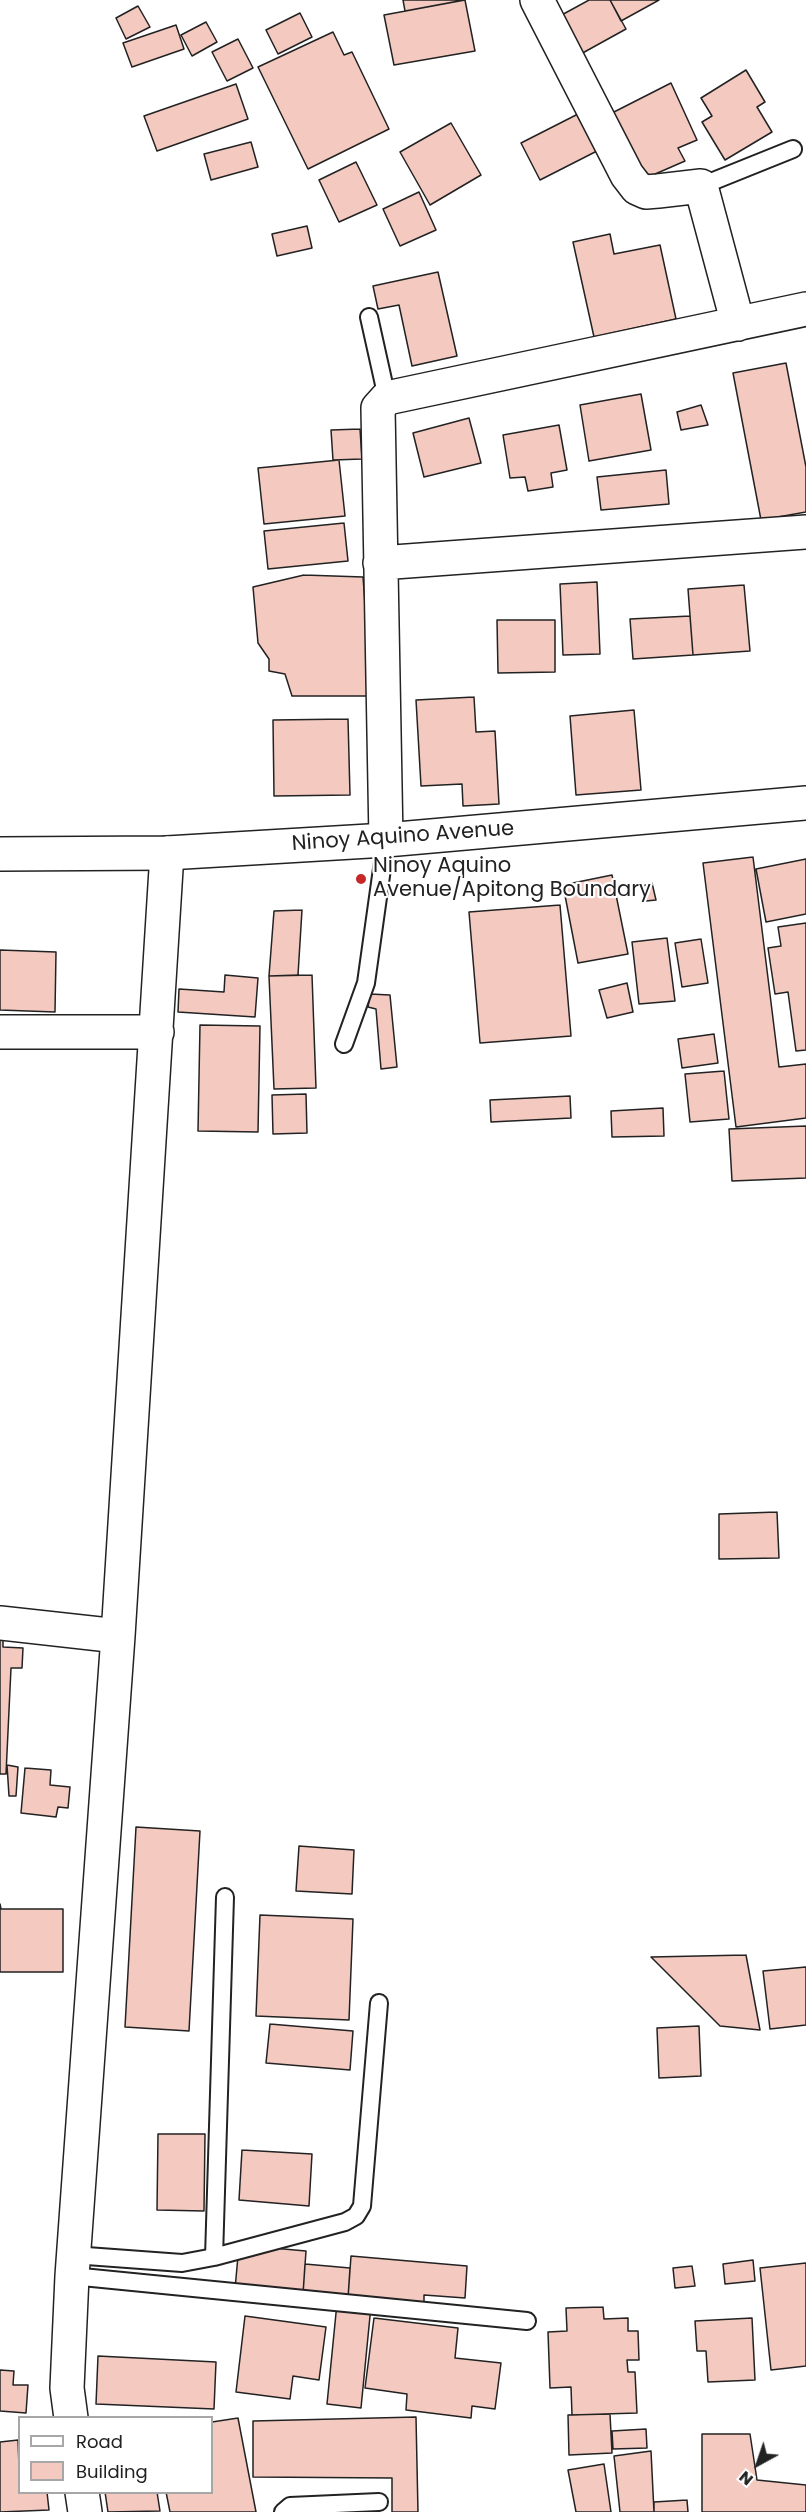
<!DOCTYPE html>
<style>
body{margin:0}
#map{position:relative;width:806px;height:2512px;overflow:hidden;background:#fff;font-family:Poppins,sans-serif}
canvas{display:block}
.legend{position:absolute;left:18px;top:2416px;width:195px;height:78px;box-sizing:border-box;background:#fff;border:2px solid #a7a7a7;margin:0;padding:8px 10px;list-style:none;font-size:18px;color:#222}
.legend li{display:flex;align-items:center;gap:12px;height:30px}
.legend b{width:30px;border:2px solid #a7a7a7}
.north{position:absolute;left:728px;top:2434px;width:60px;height:60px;-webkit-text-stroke:4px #fff;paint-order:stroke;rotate:220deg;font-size:16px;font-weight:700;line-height:24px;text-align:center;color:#222}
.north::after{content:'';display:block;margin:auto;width:21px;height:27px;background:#222;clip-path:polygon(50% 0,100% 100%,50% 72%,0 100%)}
</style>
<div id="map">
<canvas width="806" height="2512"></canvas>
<ul class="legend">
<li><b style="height:8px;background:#fff"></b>Road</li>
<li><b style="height:16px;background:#f3c9c0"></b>Building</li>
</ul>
<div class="north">N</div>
</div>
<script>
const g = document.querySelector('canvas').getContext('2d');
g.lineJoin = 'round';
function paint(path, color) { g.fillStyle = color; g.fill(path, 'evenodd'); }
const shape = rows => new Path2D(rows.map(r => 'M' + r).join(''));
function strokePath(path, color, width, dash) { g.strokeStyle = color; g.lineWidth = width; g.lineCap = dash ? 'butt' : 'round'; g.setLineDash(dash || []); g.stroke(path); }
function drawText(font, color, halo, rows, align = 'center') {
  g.font = font + ' Poppins,sans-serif'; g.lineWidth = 4.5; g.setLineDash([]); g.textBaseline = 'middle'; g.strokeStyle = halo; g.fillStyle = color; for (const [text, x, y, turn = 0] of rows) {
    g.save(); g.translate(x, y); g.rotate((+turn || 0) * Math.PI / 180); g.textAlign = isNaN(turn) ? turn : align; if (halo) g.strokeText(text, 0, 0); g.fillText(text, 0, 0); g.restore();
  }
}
const building = shape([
 [403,0,464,0,405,11,403,0],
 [465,0,475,51,394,65,384,15,465,0],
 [589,0,610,0,626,29,579,55,558,17,589,0],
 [610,0,659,0,621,21,610,0],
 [138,6,150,27,126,39,116,18,138,6],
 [300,13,312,37,278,54,266,30,300,13],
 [206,22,217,42,192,56,181,35,206,22],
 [176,25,184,49,132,67,123,43,176,25],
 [333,32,344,55,352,52,389,129,308,169,258,67,333,32],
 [238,39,253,68,227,81,212,52,238,39],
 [746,70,765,102,757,107,772,132,725,160,702,122,712,116,701,98,746,70],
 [671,83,697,140,678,148,685,161,646,178,612,113,671,83],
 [236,84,248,119,157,151,144,116,236,84],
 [578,114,597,151,540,180,521,143,578,114],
 [451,123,481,175,430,205,400,152,451,123],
 [251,142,258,167,211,180,204,154,251,142],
 [356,162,377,205,339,222,319,180,356,162],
 [419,192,436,230,400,246,383,209,419,192],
 [307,226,312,248,277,256,272,234,307,226],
 [610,234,614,254,660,245,676,319,594,337,573,242,610,234],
 [438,272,457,356,412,366,399,305,378,309,373,286,438,272],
 [786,363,806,467,806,512,761,520,733,373,786,363],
 [641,394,651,450,589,461,580,405,641,394],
 [701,405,708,425,681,430,677,412,701,405],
 [469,418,481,463,424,477,413,433,469,418],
 [559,425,567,470,551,473,553,487,528,491,525,477,510,478,503,435,559,425],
 [360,429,362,459,333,460,331,430,360,429],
 [339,460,345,516,264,524,258,468,339,460],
 [666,470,669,504,601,510,597,477,666,470],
 [344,523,348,561,268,569,264,531,344,523],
 [304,575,363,577,372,696,292,696,285,674,269,671,269,659,258,643,253,587,304,575],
 [597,582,600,654,563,655,560,584,597,582],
 [744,585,750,651,693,655,688,589,744,585],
 [690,616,693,655,633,659,630,619,690,616],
 [497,620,555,620,555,672,498,673,497,620],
 [474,697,476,732,495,731,499,804,463,806,462,784,421,786,416,700,474,697],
 [634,710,641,790,576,795,570,716,634,710],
 [348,719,350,795,274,796,273,720,348,719],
 [753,857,779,1067,806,1064,806,1118,736,1127,703,863,753,857],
 [806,859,806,914,766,922,756,869,806,859],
 [612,875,628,954,578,963,563,885,612,875],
 [652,883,656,900,646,901,643,886,652,883],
 [560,905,571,1036,480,1043,469,912,560,905],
 [302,910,298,975,269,976,274,911,302,910],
 [806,923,806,1050,796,1051,788,992,775,994,768,948,781,946,778,927,806,923],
 [667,938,675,1001,639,1004,632,942,667,938],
 [701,939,708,983,682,987,675,943,701,939],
 [0,950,56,952,55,1012,0,1010,0,950],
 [225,975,258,978,255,1017,178,1012,179,989,224,992,225,975],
 [312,975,316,1088,274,1089,269,976,312,975],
 [627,983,633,1012,607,1018,599,990,627,983],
 [370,994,390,995,397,1067,381,1069,376,1009,368,1007,370,994],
 [200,1025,260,1026,258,1132,198,1131,200,1025],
 [714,1034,718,1063,682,1068,678,1039,714,1034],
 [724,1071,729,1119,690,1122,685,1074,724,1071],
 [306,1094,307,1133,273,1134,272,1095,306,1094],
 [570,1096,571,1118,491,1122,490,1100,570,1096],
 [663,1108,664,1136,612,1137,611,1111,663,1108],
 [806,1126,806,1178,732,1181,729,1129,806,1126],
 [777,1512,779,1558,719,1559,719,1514,777,1512],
 [0,1634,3,1635,3,1647,23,1648,22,1668,11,1668,6,1774,0,1774,0,1634],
 [7,1765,18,1767,16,1796,9,1796,7,1765],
 [25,1768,51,1770,50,1785,70,1787,68,1808,58,1807,56,1817,21,1813,25,1768],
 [136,1827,200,1831,189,2031,125,2027,136,1827],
 [299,1846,354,1850,352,1894,296,1891,299,1846],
 [0,1904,1,1909,63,1909,63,1972,0,1972,0,1904],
 [260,1915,353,1919,349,2020,256,2016,260,1915],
 [746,1955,760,2030,720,2026,651,1957,746,1955],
 [806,1967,806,2025,770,2029,763,1971,806,1967],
 [270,2024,353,2031,350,2070,266,2063,270,2024],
 [699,2026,701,2076,659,2078,657,2028,699,2026],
 [158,2134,205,2134,204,2211,157,2210,158,2134],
 [242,2150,312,2154,309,2206,239,2200,242,2150],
 [239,2245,306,2251,303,2294,235,2289,239,2245],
 [351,2256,467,2266,465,2298,424,2295,424,2304,348,2298,351,2256],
 [753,2260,755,2281,725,2284,723,2264,753,2260],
 [806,2263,806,2366,771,2370,760,2268,806,2263],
 [305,2264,350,2268,348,2298,303,2294,305,2264],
 [692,2266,695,2286,675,2288,673,2268,692,2266],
 [337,2303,371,2306,361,2408,327,2404,337,2303],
 [603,2307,604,2319,628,2318,628,2331,638,2331,639,2360,627,2360,628,2372,635,2372,637,2413,572,2415,571,2387,550,2388,548,2332,567,2331,566,2308,603,2307],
 [245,2316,326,2327,319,2380,293,2376,290,2399,236,2392,245,2316],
 [374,2318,458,2328,455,2358,501,2363,495,2409,472,2406,471,2418,406,2410,407,2394,365,2388,374,2318],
 [752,2318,755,2380,708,2382,706,2351,697,2351,695,2321,752,2318],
 [98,2356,216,2362,214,2409,96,2404,98,2356],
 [0,2370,14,2371,13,2385,28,2385,26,2413,0,2411,0,2370],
 [610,2414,612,2453,569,2455,568,2415,610,2414],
 [416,2417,418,2512,392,2512,392,2478,253,2477,253,2421,416,2417],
 [238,2418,256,2512,170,2512,166,2492,212,2492,212,2422,238,2418],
 [646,2429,647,2448,613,2449,612,2431,646,2429],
 [702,2434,750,2434,757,2480,806,2485,806,2512,702,2512,702,2434],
 [18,2440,20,2492,47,2492,49,2510,0,2512,0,2442,18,2440],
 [651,2451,654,2512,620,2512,614,2456,651,2451],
 [604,2464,611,2512,576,2512,568,2470,604,2464],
 [105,2492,157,2492,160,2511,108,2512,105,2492],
 [687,2500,688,2512,654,2512,654,2502,687,2500]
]);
const service = shape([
 [701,186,793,149],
 [369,317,387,398],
 [344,1044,366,983,386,840],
 [73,2255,182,2263,214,2257,345,2222,356,2216,362,2206,379,2003],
 [214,2257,225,1897],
 [72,2276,527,2321],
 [283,2512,290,2506,379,2502]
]);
const minor = shape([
 [537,0,627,175,637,188,646,192,658,191,701,186,738,324],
 [380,563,806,532],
 [386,840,378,408,387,398,806,309],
 [0,1032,157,1032],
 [0,1623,118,1636],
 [71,2418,67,2388,72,2276,118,1636,167,853],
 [82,2492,85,2512]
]);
const secondary = shape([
 [0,854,167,853,386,840,806,803]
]);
const markers = [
 [361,879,6,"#c62828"]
];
const streetNames = [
 ["Ninoy Aquino Avenue",403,837,-4]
];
const poiNames = [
 ["Ninoy Aquino",373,867],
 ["Avenue/Apitong Boundary",373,891]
];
paint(building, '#f3c9c0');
strokePath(building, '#222', 1.5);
strokePath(service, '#222', 20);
strokePath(minor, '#222', 36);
strokePath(secondary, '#222', 36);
strokePath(service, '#fff', 16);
strokePath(minor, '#fff', 33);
strokePath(secondary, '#fff', 33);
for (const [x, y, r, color] of markers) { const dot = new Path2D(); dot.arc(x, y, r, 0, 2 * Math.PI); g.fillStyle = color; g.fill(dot); strokePath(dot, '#fff', 2); }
drawText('21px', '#222', '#fff', streetNames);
drawText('21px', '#222', '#fff', poiNames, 'left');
</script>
